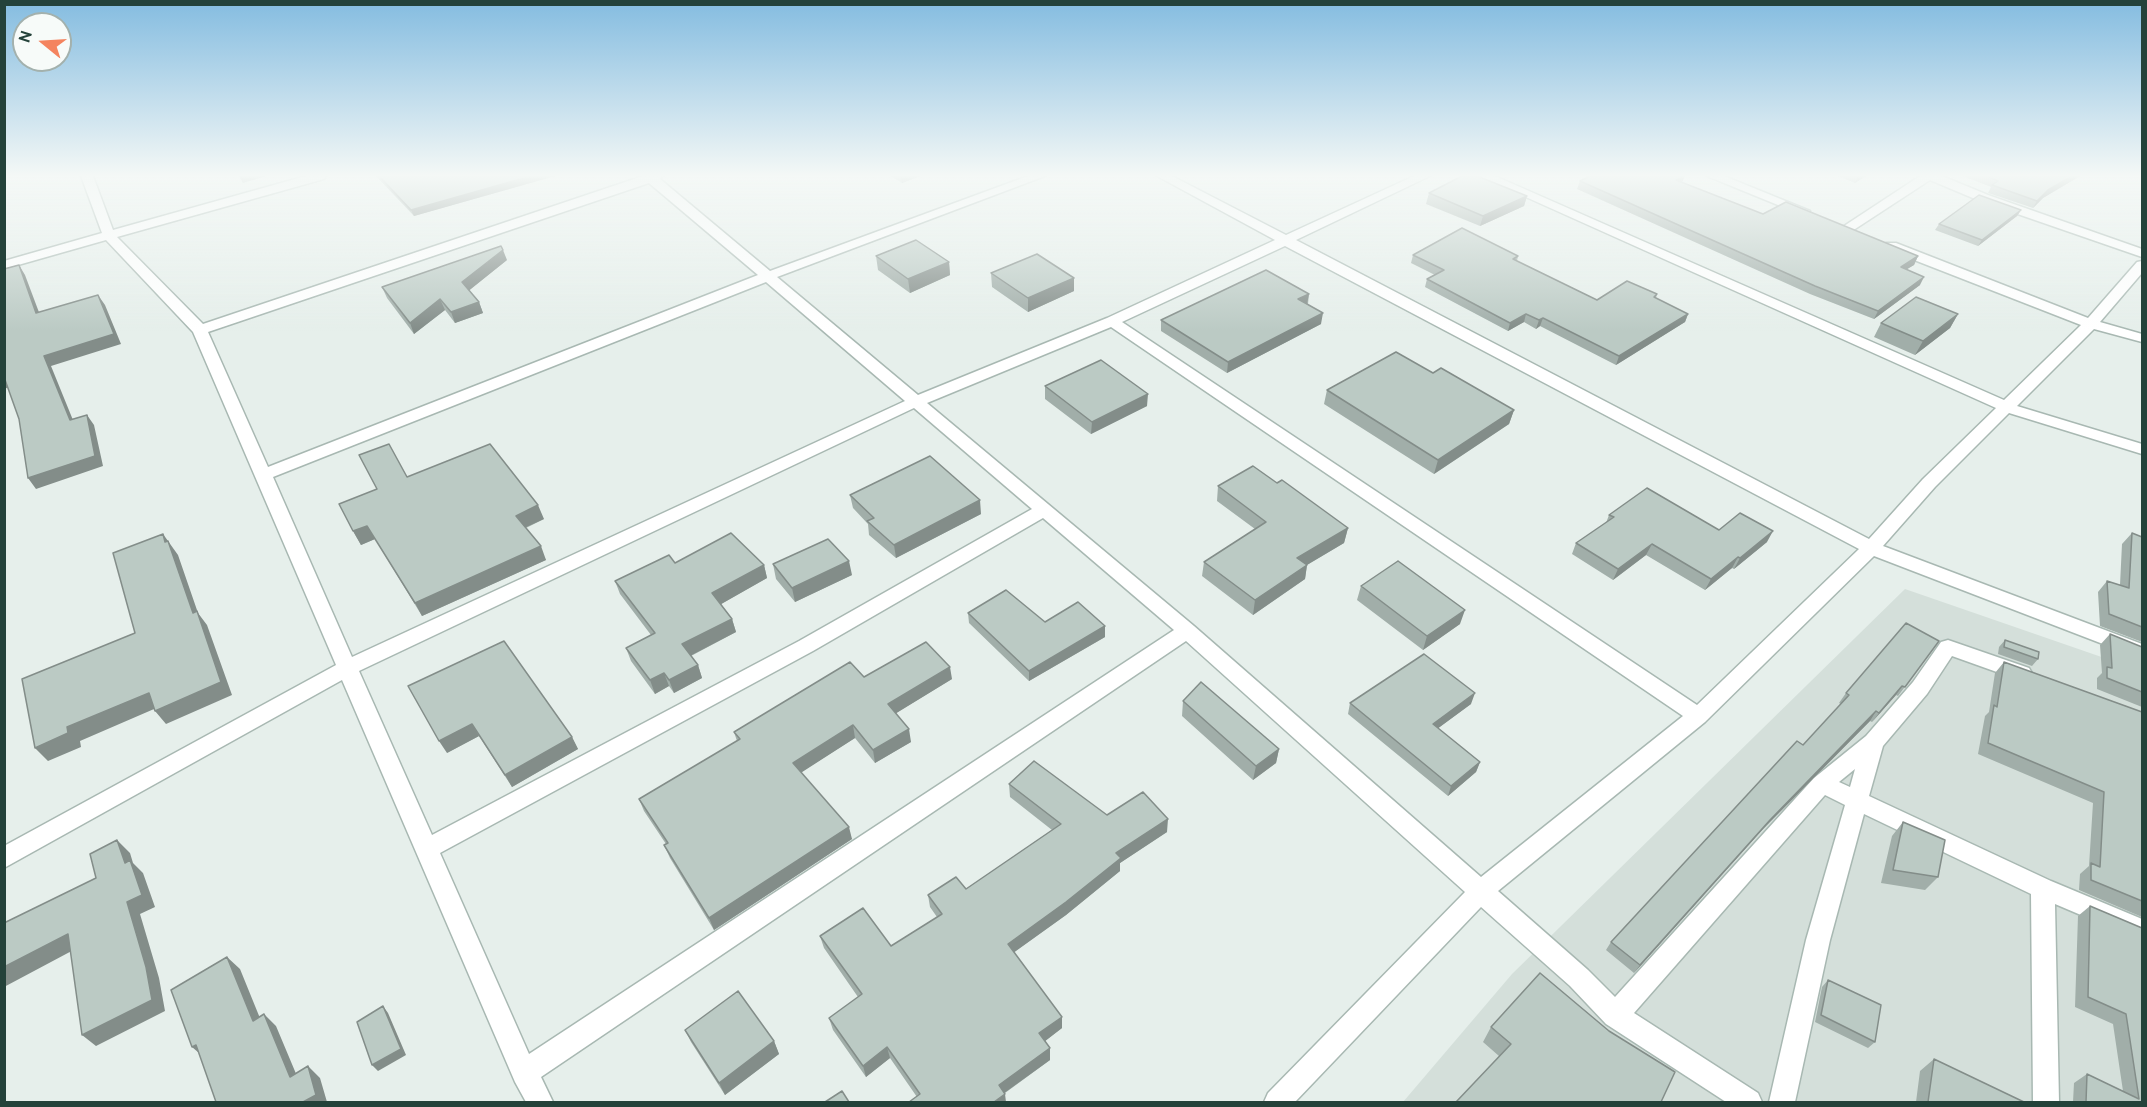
<!DOCTYPE html>
<style>
body{margin:0}
#map{position:relative;width:2147px;height:1107px;overflow:hidden;background:#e6efeb;font-family:Overpass,sans-serif}
canvas{display:block}
.frame{position:absolute;inset:0;border:6px solid #24423a;pointer-events:none}
.north{position:absolute;left:12px;top:12px;width:60px;height:60px;box-sizing:border-box;background:#f7fbf9;border:2px solid #a3b1ad;border-radius:50%;rotate:288deg;font-size:16px;font-weight:700;line-height:24px;text-align:center;color:#24423a}
.north::after{content:'';display:block;margin:auto;width:21px;height:27px;background:#f4845f;clip-path:polygon(50% 0,100% 100%,50% 72%,0 100%)}
</style>
<div id="map">
<canvas width="2147" height="1107"></canvas>
<div class="frame"></div>
<div class="north">N</div>
</div>
<script>
const g = document.querySelector('canvas').getContext('2d');
g.lineJoin = 'round';
function paint(path, color) { g.fillStyle = color; g.fill(path, 'evenodd'); }
const shape = rows => new Path2D(rows.map(r => 'M' + r).join(''));
function strokePath(path, color, width, dash) { g.strokeStyle = color; g.lineWidth = width; g.lineCap = dash ? 'butt' : 'round'; g.setLineDash(dash || []); g.stroke(path); }
const built = shape([
 [1905,589,2142,671,2142,1102,1403,1102,1512,974]
]);
const minor = shape([
 [81,176,93,176,113,230,306,176,326,176,324,179,117,237,203,324,643,176,663,176,660,179,770,271,1028,176,1045,176,777,277,918,395,1107,318,1275,240,1157,176,1172,176,1286,235,1414,176,1430,176,1296,240,1869,539,1923,479,1996,408,1479,176,1495,176,2004,400,2081,325,1886,249,1884,246,1886,243,1896,243,2088,318,2137,262,2142,261,2142,273,2100,322,2142,334,2142,342,2094,329,2017,406,2142,444,2142,454,2009,413,1935,487,1883,546,2142,644,2142,659,1874,556,1705,722,1498,891,1588,970,1615,997,1814,778,1866,736,1913,682,1941,642,1948,640,2029,668,2032,673,2029,678,2022,681,1952,656,1927,694,1883,746,1869,796,2051,881,2142,919,2142,941,2055,904,2059,1102,2033,1102,2031,894,1864,814,1830,940,1795,1102,1769,1102,1806,940,1845,805,1825,795,1634,1013,1758,1093,1762,1102,1726,1102,1606,1024,1570,986,1481,907,1295,1102,1264,1102,1268,1093,1465,892,1186,641,541,1077,553,1102,526,1102,515,1082,342,680,4,868,4,846,336,665,193,332,106,240,4,269,4,261,102,233,81,176],
 [649,183,758,275,268,467,208,332,649,183],
 [1285,246,1859,549,1697,705,1122,322,1285,246],
 [766,282,905,401,352,657,273,477,766,282],
 [1111,327,1683,716,1481,877,1194,626,927,403,1111,327],
 [914,408,1032,509,799,641,432,835,359,671,914,408],
 [1043,518,1174,630,529,1054,440,853,813,651,1043,518],
 [1855,769,1850,787,1839,782,1855,769],
 [1707,176,1724,176,1810,211,1804,215,1800,214,1707,176],
 [1920,176,1942,176,1988,195,2142,249,2142,257,1980,201,1930,180,1852,231,1847,232,1841,228,1920,176]
]);
const wall = shape([
 [376,176,555,176,414,216],
 [891,176,920,176,902,183],
 [1590,176,1685,176,1682,182,1763,214,1918,256,1914,265,1906,269,1920,285,1874,319,1810,294,1577,189,1580,181],
 [1838,176,1866,176,1855,183],
 [1963,176,2080,176,2043,198,2033,208,1988,193,1991,187],
 [1429,193,1527,196,1524,206,1480,226,1426,204],
 [2021,210,2017,216,1978,246,1935,230,1939,224],
 [1413,255,1518,256,1517,261,1597,300,1657,294,1656,298,1688,314,1685,322,1616,365,1540,326,1536,329,1524,322,1508,331,1425,287,1427,279,1435,275,1411,263],
 [876,256,949,262,950,275,910,293,878,270],
 [507,260,469,290,479,302,483,313,455,323,445,310,414,334,387,298,382,287],
 [991,273,1074,291,1028,312,992,287],
 [1309,294,1308,304,1321,324,1227,373,1161,331,1161,320],
 [1958,314,1950,328,1915,355,1874,337,1881,323],
 [1433,373,1514,410,1509,424,1434,474,1324,404,1327,390],
 [1045,386,1147,406,1091,434,1045,399],
 [407,477,544,519,526,528,546,560,422,616,375,539,361,545,353,531],
 [1277,483,1348,528,1344,543,1307,565,1305,579,1253,615,1202,576,1204,562,1255,529,1217,501,1218,486],
 [850,495,981,514,896,558,869,535,868,524,853,508],
 [1609,515,1719,530,1767,542,1734,569,1732,568,1705,590,1646,555,1613,580,1572,554,1576,543,1606,523],
 [2132,533,2142,537,2142,642,2100,626,2098,592,2107,581,2120,585,2122,544],
 [675,563,764,565,767,578,721,604,732,619,736,632,691,656,698,665,702,678,674,693,669,686,655,694,631,661,626,648,651,635,620,594,615,581],
 [773,564,852,575,795,602,776,579],
 [1361,586,1460,624,1423,650,1357,600],
 [968,613,1045,622,1105,626,1105,637,1029,681,969,623],
 [2110,634,2142,647,2142,707,2097,689,2097,678,2102,673,2100,645],
 [2005,640,2038,659,2032,666,1998,654,1999,647],
 [504,641,572,737,578,749,512,787,479,736,447,753],
 [1939,641,1898,696,1896,695,1872,722,1870,721,1763,829,1634,973,1606,950,1611,942,1803,745,1841,704,1839,703,1846,693],
 [2004,662,2142,712,2142,917,2079,890,2080,874,2089,866,2093,803,1978,754,1985,716,1989,712,1995,673],
 [864,677,952,679,896,713,911,742,875,763,855,738,801,772,852,839,714,930,670,858,664,845,666,844,644,811,639,799,737,741,734,732],
 [1183,701,1279,749,1276,763,1253,780,1182,716],
 [1350,703,1471,704,1438,728,1480,762,1476,772,1448,796,1348,714],
 [1009,784,1107,815,1167,832,1120,863,1120,871,1066,915,1014,952,1062,1028,1045,1041,1050,1048,1050,1060,1005,1093,917,1097,890,1058,866,1077,833,1030,829,1018,858,997,824,948,820,936,891,946,937,917,930,907,928,895,966,889,1052,830,1010,797],
 [1903,822,1938,877,1925,890,1881,883,1892,836],
 [2090,906,2142,928,2142,1102,2073,1102,2074,1083,2087,1074,2123,1091,2113,1024,2075,1007,2078,916],
 [1828,980,1875,1042,1868,1048,1815,1022,1822,987],
 [1491,1027,1661,1102,1499,1056,1483,1042],
 [685,1030,774,1041,779,1054,725,1095,691,1042],
 [1934,1059,2024,1102,1916,1102,1920,1071]
]);
const shadedWall = shape([
 [239,176,266,176,243,183],
 [531,176,555,176,414,216,411,210],
 [902,176,920,176,902,183,901,177],
 [1682,176,1685,176,1682,182,1676,180],
 [1858,176,1866,176,1855,183],
 [2072,176,2080,176,2043,198,2033,208,2037,201,2048,190],
 [1527,196,1524,206,1480,226,1483,216],
 [2021,210,2017,216,1978,246,1982,240],
 [503,250,507,260,466,293,462,282],
 [1918,256,1914,265,1896,276,1901,267],
 [949,262,950,275,910,293,908,279],
 [19,265,25,275,43,323,36,313],
 [1924,277,1920,285,1874,319,1878,311],
 [1074,278,1074,291,1028,312,1028,298],
 [1309,294,1307,304,1298,299],
 [98,295,105,305,121,344,51,366,77,430,70,420,44,356],
 [440,299,445,310,414,334,410,323],
 [479,302,483,313,455,323,451,312],
 [1323,313,1321,324,1227,373,1228,362],
 [1526,314,1524,322,1508,331,1510,323],
 [1688,314,1685,322,1616,365,1619,356],
 [1958,314,1950,328,1915,355,1923,341],
 [1543,318,1540,326,1536,329,1539,320],
 [4,377,12,386,4,389],
 [1148,394,1147,406,1091,434,1092,422],
 [1514,410,1509,424,1434,474,1438,460],
 [87,415,94,425,103,466,36,489,28,478],
 [980,500,981,514,896,558,894,545],
 [538,505,544,519,522,529,516,516],
 [367,526,375,539,361,545,353,531],
 [1348,528,1344,543,1295,572,1297,558],
 [1773,531,1767,542,1734,569,1740,558],
 [163,534,178,555,198,613,207,625,232,695,166,724,155,711,193,613,165,542],
 [1652,544,1646,555,1613,580,1618,569],
 [541,546,546,560,422,616,415,603],
 [1738,557,1732,568,1705,590,1711,579],
 [849,561,852,575,795,602,792,588],
 [764,565,767,578,716,607,712,593],
 [1307,565,1305,579,1253,615,1255,600],
 [1465,610,1460,624,1423,650,1427,636],
 [732,619,736,632,686,658,682,644],
 [1105,626,1105,637,1029,681,1029,671],
 [698,665,702,678,674,693,669,680],
 [950,667,952,679,890,717,888,704],
 [664,673,669,686,655,694,650,680],
 [1902,686,1896,695,1872,722,1879,713],
 [149,693,161,706,80,741,81,747,48,761,35,748,67,727],
 [1475,693,1471,704,1429,735,1433,724],
 [1876,711,1870,721,1763,829,1634,973,1640,965,1770,820],
 [472,724,479,736,447,753,439,741],
 [853,725,855,738,796,776,793,763],
 [909,729,911,742,875,763,873,750],
 [572,737,578,749,512,787,505,775],
 [1279,749,1276,763,1253,780,1256,766],
 [1480,762,1476,772,1448,796,1451,786],
 [1168,819,1167,832,1120,863,1120,871,1066,915,1009,956,1008,944,1116,853],
 [849,827,852,839,714,930,709,918],
 [117,840,130,853,133,863,143,873,155,907,140,914,159,978,165,1011,96,1046,82,1035,127,902,125,863],
 [68,934,81,946,4,987,4,967],
 [227,957,240,969,266,1033,253,1021],
 [383,1006,388,1013,406,1055,378,1071,372,1065],
 [264,1014,276,1026,302,1088,290,1077],
 [1062,1017,1062,1028,1040,1045,1039,1033],
 [774,1041,779,1054,725,1095,719,1083],
 [196,1045,206,1059,192,1047],
 [887,1047,890,1058,866,1077,863,1066],
 [1050,1048,1050,1060,1000,1096,999,1085],
 [308,1066,320,1078,327,1102,303,1102],
 [1005,1094,1006,1102,994,1102]
]);
const building = shape([
 [379,176,531,176,411,210,379,176],
 [1462,176,1477,176,1527,196,1483,216,1429,193,1462,176],
 [1590,176,1682,176,1676,180,1763,214,1786,202,1918,256,1901,267,1924,277,1878,311,1815,286,1580,181,1590,176],
 [1986,176,2072,176,2048,190,2037,201,1992,185,1998,181,1986,176],
 [1979,195,2021,210,1982,240,1939,224,1979,195],
 [1462,228,1518,256,1513,259,1597,300,1627,281,1657,294,1654,297,1688,314,1619,356,1543,318,1539,320,1526,314,1510,323,1427,279,1444,270,1413,255,1462,228],
 [916,240,949,262,908,279,876,256,916,240],
 [501,246,503,250,462,282,479,302,451,312,440,299,410,323,382,287,501,246],
 [1037,254,1074,278,1028,298,991,273,1037,254],
 [19,265,36,313,98,295,114,334,44,356,70,420,87,415,95,456,28,478,19,419,4,377,4,269,19,265],
 [1266,270,1309,294,1298,299,1323,313,1228,362,1161,320,1266,270],
 [1916,297,1958,314,1923,341,1881,323,1916,297],
 [1396,352,1433,373,1441,368,1514,410,1438,460,1327,390,1396,352],
 [1101,360,1148,394,1092,422,1045,386,1101,360],
 [389,444,407,477,490,444,538,505,516,516,541,546,415,603,367,526,353,531,339,504,377,489,359,455,389,444],
 [930,456,980,500,894,545,867,521,874,518,850,495,930,456],
 [1253,466,1277,483,1282,480,1348,528,1297,558,1307,565,1255,600,1204,562,1266,522,1218,486,1253,466],
 [1647,488,1719,530,1740,513,1773,531,1740,558,1738,557,1711,579,1652,544,1618,569,1576,543,1614,517,1609,515,1647,488],
 [731,533,764,565,712,593,732,619,682,644,698,665,669,680,664,673,650,680,626,648,655,633,615,581,669,555,675,563,731,533],
 [2132,533,2142,537,2142,627,2109,614,2107,581,2129,588,2132,533],
 [163,534,165,542,168,541,193,613,197,611,221,682,155,711,149,693,67,727,68,733,35,748,22,679,135,633,113,553,163,534],
 [828,539,849,561,792,588,773,564,828,539],
 [1398,561,1465,610,1427,636,1361,586,1398,561],
 [1006,590,1045,622,1078,602,1105,626,1029,671,968,613,1006,590],
 [1906,623,1939,641,1905,687,1902,686,1879,713,1876,711,1770,820,1640,965,1611,942,1797,741,1803,745,1849,695,1846,693,1906,623],
 [2110,634,2142,647,2142,692,2107,678,2107,667,2112,668,2110,634],
 [2005,640,2039,652,2038,659,2004,647,2005,640],
 [504,641,572,737,505,775,472,724,439,741,408,686,504,641],
 [926,642,950,667,888,704,909,729,873,750,853,725,793,763,849,827,709,918,664,845,668,843,639,799,740,739,734,732,850,662,864,677,926,642],
 [1424,654,1475,693,1433,724,1480,762,1451,786,1350,703,1424,654],
 [2004,662,2142,712,2142,901,2091,880,2091,863,2100,867,2104,792,1988,743,1994,705,1997,707,2004,662],
 [1201,682,1279,749,1256,766,1183,701,1201,682],
 [1034,761,1107,815,1143,792,1168,819,1116,853,1121,858,1066,902,1008,944,1062,1017,1039,1033,1050,1048,999,1085,1005,1094,994,1102,909,1102,920,1094,887,1047,863,1066,829,1018,862,994,820,936,863,908,891,946,942,914,928,895,956,877,966,889,1061,824,1009,784,1034,761],
 [1903,822,1945,840,1938,877,1893,870,1903,822],
 [117,840,125,863,130,860,142,895,127,902,146,967,152,1000,82,1035,68,934,4,967,4,923,96,878,90,854,117,840],
 [2090,906,2142,928,2142,1102,2086,1102,2087,1074,2139,1099,2126,1014,2088,997,2090,906],
 [227,957,253,1021,264,1014,290,1077,308,1066,316,1095,303,1102,216,1102,196,1045,192,1047,171,990,227,957],
 [1540,973,1609,1031,1675,1072,1661,1102,1456,1102,1511,1044,1491,1027,1540,973],
 [1828,980,1881,1005,1875,1042,1821,1015,1828,980],
 [738,991,774,1041,719,1083,685,1030,738,991],
 [383,1006,401,1049,372,1065,357,1022,383,1006],
 [1934,1059,2024,1102,1928,1102,1934,1059],
 [842,1091,849,1102,825,1102,842,1091]
]);
paint(built, '#d4dfda');
strokePath(minor, '#a8b8b2', 3);
paint(minor, '#fff');
paint(wall, '#a1aea9');
paint(shadedWall, '#838d89');
paint(building, '#bbcac4');
strokePath(building, '#838d89', 1.5);
const sky = g.createLinearGradient(0, 0, 0, 331);
sky.addColorStop(0, '#84bce0');
sky.addColorStop(0.53, '#f4f8f6');
sky.addColorStop(1, '#f4f8f600');
g.fillStyle = sky;
g.fillRect(0, 0, 2147, 331);
</script>
